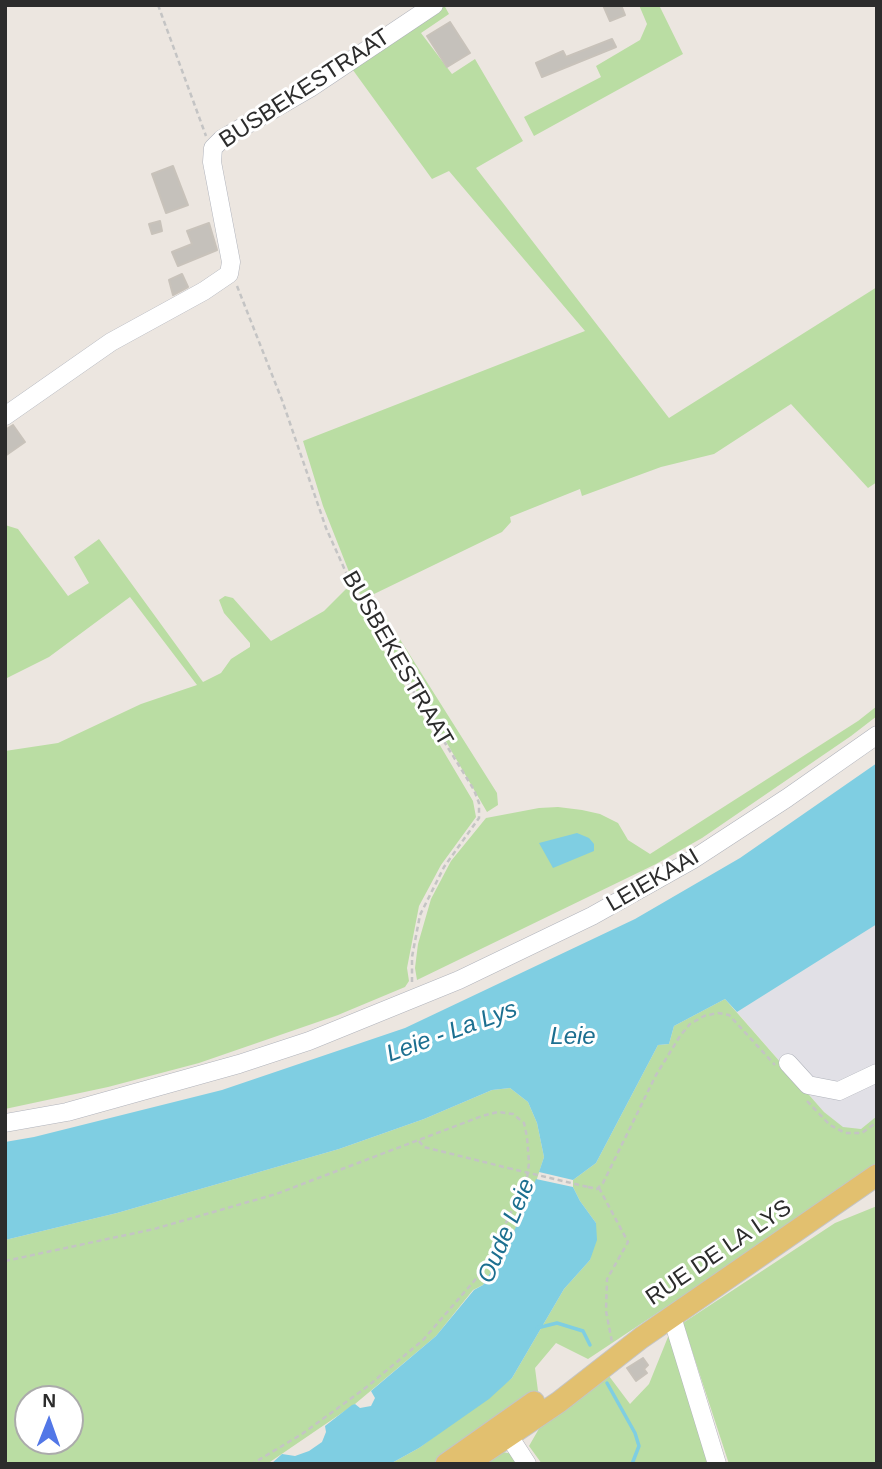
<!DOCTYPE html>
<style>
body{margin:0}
#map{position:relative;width:882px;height:1469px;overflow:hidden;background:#ece6e0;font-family:Arial,sans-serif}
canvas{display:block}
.frame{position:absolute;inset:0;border:7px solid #2c2c2c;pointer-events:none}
.north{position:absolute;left:14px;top:1385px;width:70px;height:70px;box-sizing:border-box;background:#fff;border:2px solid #ababab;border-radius:50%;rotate:1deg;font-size:19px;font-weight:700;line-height:28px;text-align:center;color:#2c2c2c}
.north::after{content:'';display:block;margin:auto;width:24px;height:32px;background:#5277e7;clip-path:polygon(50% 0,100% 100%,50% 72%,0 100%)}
</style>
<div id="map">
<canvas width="882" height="1469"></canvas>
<div class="frame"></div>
<div class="north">N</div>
</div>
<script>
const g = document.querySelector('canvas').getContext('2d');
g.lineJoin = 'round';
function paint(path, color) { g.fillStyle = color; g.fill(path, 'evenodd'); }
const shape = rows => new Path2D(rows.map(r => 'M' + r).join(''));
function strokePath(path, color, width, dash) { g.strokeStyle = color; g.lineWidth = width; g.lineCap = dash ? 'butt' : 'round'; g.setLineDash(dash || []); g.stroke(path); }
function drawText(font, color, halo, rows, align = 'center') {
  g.font = font + ' Arial,sans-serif'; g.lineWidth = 6; g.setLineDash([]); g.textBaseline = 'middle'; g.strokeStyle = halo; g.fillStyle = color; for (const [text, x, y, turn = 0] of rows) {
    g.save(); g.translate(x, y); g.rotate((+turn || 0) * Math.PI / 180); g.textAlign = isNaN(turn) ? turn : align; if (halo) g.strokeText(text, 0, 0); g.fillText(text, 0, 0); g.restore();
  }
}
const industrial = shape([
 [877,924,877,1116,861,1129,843,1128,824,1112,737,1012]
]);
const green = shape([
 [444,5,449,14,421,33,452,74,475,59,523,141,476,168,669,418,877,287,877,482,868,488,791,404,714,454,661,467,582,496,580,489,510,517,511,522,502,532,372,595,497,793,498,805,487,812,353,582,323,506,303,441,585,331,449,171,432,179,350,66],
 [639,5,659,5,683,54,534,136,524,117,601,77,596,66,640,40,647,24],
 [5,525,18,529,68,596,89,583,74,557,99,539,203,682,221,673,231,659,250,647,250,643,224,613,219,600,225,596,233,598,271,641,324,611,346,589,351,591,358,607,473,801,476,817,441,865,419,906,407,968,409,981,405,987,338,1015,199,1063,108,1087,5,1109,5,751,58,743,141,704,197,685,130,597,49,657,5,679],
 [877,706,877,716,851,736,702,838,656,864,417,980,415,968,418,944,431,899,451,861,486,818,539,808,558,807,582,810,600,814,618,823,628,840,650,854,858,721],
 [725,999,824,1112,843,1127,861,1129,877,1116,877,1167,588,1359,556,1343,535,1368,538,1391,492,1421,436,1464,390,1464,419,1448,512,1378,564,1289,590,1260,596,1223,580,1201,573,1187,573,1180,596,1163,658,1045,669,1044,674,1026],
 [510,1088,528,1102,537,1123,544,1157,534,1188,512,1236,483,1285,473,1290,436,1336,355,1404,267,1464,5,1464,5,1240,117,1213,339,1149,424,1119,492,1090],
 [28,1399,70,1399,70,1441,28,1441],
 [877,1206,877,1464,729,1464,683,1323,835,1223],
 [670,1332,712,1464,542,1464,529,1446,544,1420,609,1376,630,1404,649,1384],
 [497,1451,513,1454,518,1464,477,1464]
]);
const water = shape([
 [877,763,877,924,737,1012,725,999,674,1026,669,1044,658,1045,596,1163,573,1180,539,1172,544,1157,537,1123,528,1102,510,1088,492,1090,424,1119,339,1149,117,1213,5,1240,5,1142,34,1137,222,1090,405,1028,635,919,740,858],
 [577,833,589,838,594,844,594,851,553,868,539,843],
 [536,1179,573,1187,580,1201,596,1223,597,1240,590,1260,564,1289,512,1378,489,1399,419,1448,390,1464,271,1464,282,1454,295,1456,309,1451,322,1442,326,1432,325,1426,352,1405,355,1404,360,1408,371,1406,375,1398,371,1391,436,1336,474,1290,483,1285,512,1236]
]);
const stream = shape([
 [537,1328,557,1323,583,1331,590,1345],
 [607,1383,635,1433,639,1446,632,1464]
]);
const building = shape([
 [603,5,621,5,625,15,610,21,603,5],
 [450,22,470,53,447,67,427,36,450,22],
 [612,39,616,47,542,77,536,63,563,51,566,57,612,39],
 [173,166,188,205,166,213,152,174,173,166],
 [160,221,162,231,152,234,149,224,160,221],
 [209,223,217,250,178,266,172,252,192,244,187,231,209,223],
 [182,274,188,287,173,295,169,280,182,274],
 [13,425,25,442,5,456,5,430,13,425],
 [643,1358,648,1365,644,1369,647,1373,636,1381,627,1368,643,1358]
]);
const path = shape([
 [158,5,206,136],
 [237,286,282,400,326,528,362,608,474,790,479,803,479,818,444,867,420,915,412,957,412,982],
 [807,1101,830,1125,845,1133,862,1133,877,1122],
 [419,1141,424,1147,508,1168],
 [588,1187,597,1189,603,1183,656,1075,680,1036,690,1024,704,1016,718,1013,729,1015,775,1065],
 [599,1188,628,1242,607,1279,606,1311,612,1342],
 [5,1261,154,1229,276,1194,482,1116,498,1112,513,1114,524,1123,527,1137,529,1163,527,1178,498,1240,475,1280,423,1340,368,1386,302,1434,252,1464]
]);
const minor = shape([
 [5,416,111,342,204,291,229,274,231,262,212,162,213,148,222,139,310,88,434,5],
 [788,1063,808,1085,839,1091,877,1073],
 [5,1123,67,1112,239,1064,309,1041,459,980,592,916,692,860,787,798,877,735],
 [672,1317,717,1464],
 [503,1427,527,1464]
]);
const major = shape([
 [446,1464,534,1402],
 [467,1464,559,1402,641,1338,877,1175]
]);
const pathBridge = shape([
 [508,1168,588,1187]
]);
const streetNames = [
 ["BUSBEKESTRAAT",305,89,-33],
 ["BUSBEKESTRAAT",397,659,60],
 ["LEIEKAAI",653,881,-30],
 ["RUE DE LA LYS",719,1253,-34]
];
const waterNames = [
 ["Leie - La Lys",452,1032,-20],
 ["Leie",573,1037],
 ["Oude Leie",507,1231,-67]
];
paint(industrial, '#e1e0e6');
paint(green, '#badda3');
paint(water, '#7fcee2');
strokePath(stream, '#7fcee2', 3.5);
paint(building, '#c5c1bb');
strokePath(building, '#c8c2ba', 2);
strokePath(minor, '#b0b3bb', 19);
strokePath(major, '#c4c4c4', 23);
strokePath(path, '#c4c4c4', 2.5, [5, 3.5]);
strokePath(minor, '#fff', 18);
strokePath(major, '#e2c06f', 21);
strokePath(pathBridge, '#c4c4c4', 2.5, [5, 3.5]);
drawText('23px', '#2c2c2c', '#fff', streetNames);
drawText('italic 24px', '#1c6f90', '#fff', waterNames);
</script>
